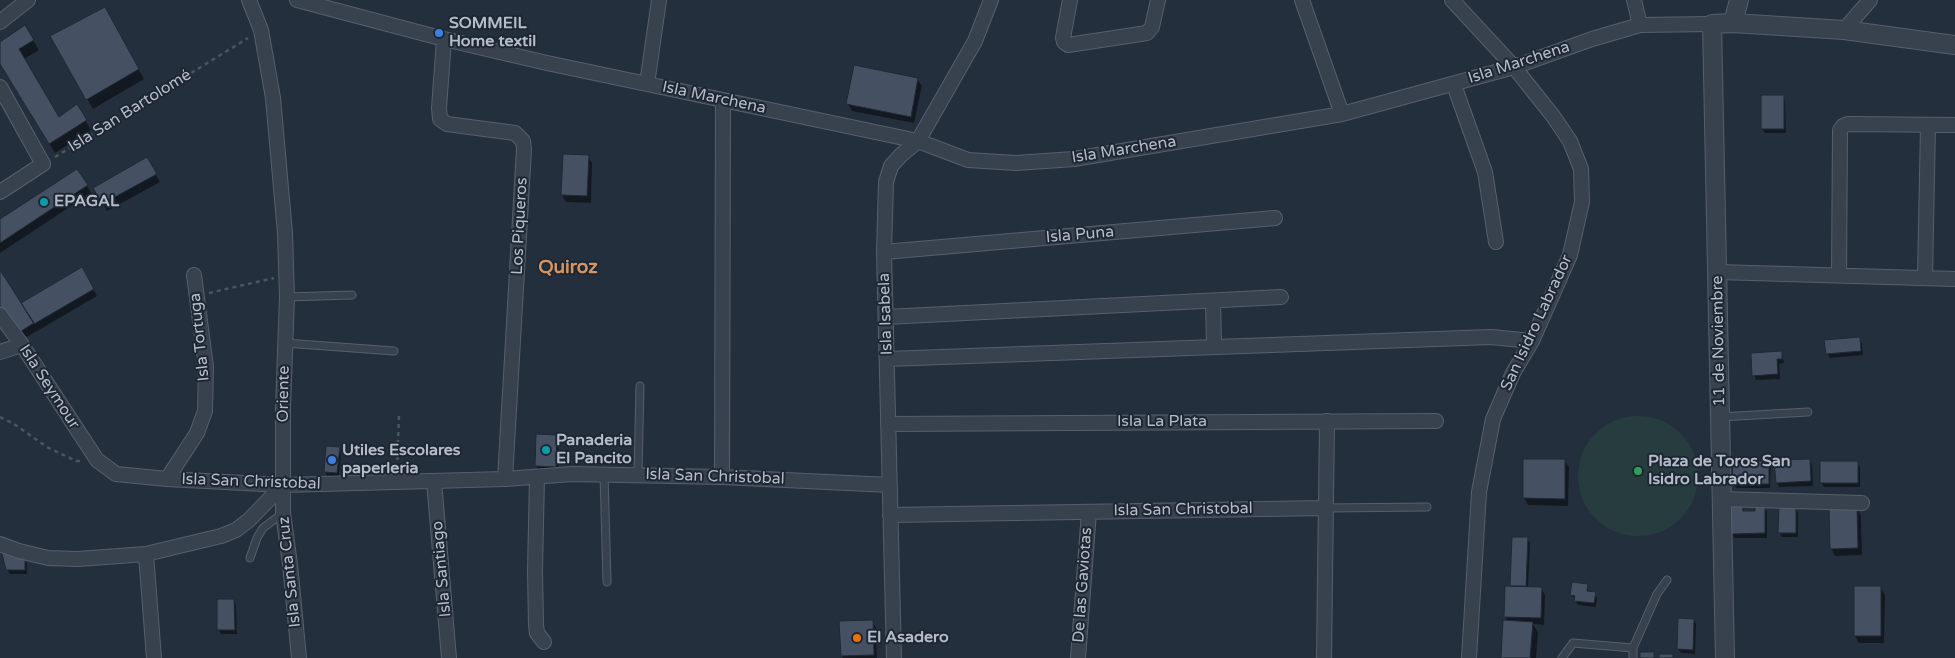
<!DOCTYPE html>
<meta charset="utf-8">
<style>
body{margin:0}
canvas{display:block;background:#242f3e}
</style>
<canvas width="1955" height="658"></canvas>
<script>
const g = document.querySelector('canvas').getContext('2d');
g.lineJoin = 'round';
function paint(path, color) { g.fillStyle = color; g.fill(path, 'evenodd'); }
const shape = rows => new Path2D(rows.map(r => 'M' + r).join(''));
function strokePath(path, color, width, dash) { g.strokeStyle = color; g.lineWidth = width; g.lineCap = dash ? 'butt' : 'round'; g.setLineDash(dash || []); g.stroke(path); }
function drawText(font, color, halo, rows, align = 'center') {
  g.font = font + ' "Varela Round",sans-serif'; g.lineWidth = 4; g.setLineDash([]); g.textBaseline = 'middle'; g.strokeStyle = halo; g.fillStyle = color; for (const [text, x, y, turn = 0] of rows) {
    g.save(); g.translate(x, y); g.rotate((+turn || 0) * Math.PI / 180); g.textAlign = isNaN(turn) ? turn : align; if (halo) g.strokeText(text, 0, 0); g.fillText(text, 0, 0); g.restore();
  }
}
const green = shape([
 '1578 476a60 60 0 1 1 120 0a60 60 0 1 1-120 0Z'
]);
const shadow = shape([
 [104,9,144,79,93,109,51,36],
 [25,27,39,50,24,59,58,118,77,106,91,130,55,153,0,63,0,43],
 [917,79,922,86,914,123,852,111,848,104],
 [1783,97,1785,101,1786,133,1765,133,1762,129],
 [588,156,592,163,591,203,566,202,562,195],
 [147,159,160,182,107,211,94,188],
 [87,186,91,193,0,253,0,221],
 [81,269,97,296,20,341,0,272,20,305],
 [1859,338,1862,343,1863,355,1830,358,1827,353],
 [1781,352,1784,363,1779,364,1780,379,1756,380,1754,375],
 [556,436,559,441,558,471,539,470,536,466],
 [339,449,341,453,339,477,327,476,325,471],
 [1524,460,1564,460,1569,467,1568,506,1528,505,1524,498],
 [1809,460,1812,464,1813,486,1779,487,1777,483],
 [1768,462,1771,467,1770,488,1736,488,1733,483],
 [1857,462,1860,467,1860,487,1824,487,1821,482],
 [1742,507,1745,512,1756,512,1764,507,1767,512,1767,538,1735,538,1732,534],
 [1796,508,1798,513,1798,537,1782,537,1780,533],
 [1857,509,1861,516,1862,555,1835,556,1831,548],
 [1527,539,1530,543,1528,588,1541,588,1545,595,1544,625,1533,624,1538,633,1536,658,1502,658,1508,621,1505,617,1512,587,1511,585],
 [25,559,27,564,27,574,10,574,7,570],
 [1587,586,1589,592,1595,593,1597,598,1596,607,1578,605,1572,595],
 [1881,588,1885,595,1884,643,1859,643,1855,636],
 [234,600,236,605,237,634,221,634,219,630],
 [1694,620,1696,624,1695,654,1681,653,1678,649],
 [872,621,876,628,877,658,843,658,842,656]
]);
const building = shape([
 [105,7,139,69,86,100,50,36,105,7],
 [25,25,34,40,19,49,59,117,77,104,87,120,49,144,0,64,0,42,25,25],
 [854,65,918,78,911,117,846,104,854,65],
 [1761,95,1784,95,1784,129,1761,129,1761,95],
 [563,154,589,155,587,196,561,195,563,154],
 [147,157,157,174,102,204,93,188,147,157],
 [77,169,88,185,0,243,0,219,77,169],
 [82,267,94,289,34,324,21,303,82,267],
 [0,270,34,323,15,335,0,311,0,270],
 [1860,337,1861,351,1826,354,1824,340,1860,337],
 [1782,351,1782,359,1777,359,1778,374,1752,376,1751,353,1782,351],
 [536,434,557,435,556,467,535,466,536,434],
 [326,446,340,447,337,473,324,472,326,446],
 [1523,459,1565,459,1565,499,1523,498,1523,459],
 [1810,459,1811,481,1776,483,1774,460,1810,459],
 [1733,461,1769,461,1769,484,1732,484,1733,461],
 [1820,461,1858,461,1858,483,1820,483,1820,461],
 [1730,506,1742,506,1743,511,1755,511,1755,506,1765,506,1765,533,1731,534,1730,506],
 [1779,507,1796,507,1796,533,1778,533,1779,507],
 [1857,507,1858,548,1830,549,1829,508,1857,507],
 [1512,537,1528,537,1526,586,1510,586,1512,537],
 [1,550,25,558,25,570,6,570,1,550],
 [1572,582,1588,584,1587,591,1596,592,1594,603,1574,601,1575,596,1570,595,1572,582],
 [1505,586,1542,587,1541,618,1504,617,1505,586],
 [1854,586,1881,586,1881,636,1854,636,1854,586],
 [217,599,234,599,235,630,217,630,217,599],
 [1678,618,1694,619,1693,650,1677,649,1678,618],
 [873,620,874,655,841,656,839,621,873,620],
 [1503,620,1533,622,1530,658,1501,658,1503,620],
 [1640,652,1654,652,1654,658,1640,658,1640,652],
 [1659,654,1673,654,1673,658,1659,658,1659,654]
]);
const path = shape([
 [55,157,248,38],
 [209,293,274,278],
 [0,417,14,424,47,447,76,461,81,461],
 [397,468,399,415]
]);
const service = shape([
 [287,297,352,295],
 [285,343,394,351],
 [1720,417,1808,412],
 [604,474,607,582],
 [638,474,640,386],
 [1326,508,1427,507],
 [250,558,257,538,263,528,283,513],
 [1562,658,1573,643,1633,648,1657,594,1667,580],
 [1633,658,1633,648]
]);
const minor = shape([
 [249,0,261,30,273,98,285,233,287,297,283,408,283,513,290,564,299,658],
 [297,0,444,39,547,63,918,141,968,160,1016,163,1074,159,1342,114,1514,67,1592,39,1640,25,1712,24],
 [1070,0,1063,38,1064,42,1068,45,1147,33,1152,27,1158,0],
 [1302,0,1342,114],
 [1452,0,1514,67,1553,116,1570,141,1581,169,1582,202,1570,255,1532,341,1513,373,1493,419,1479,492,1469,658],
 [1634,0,1640,25],
 [0,22,28,0],
 [1844,30,1870,0],
 [444,39,439,108,440,119,447,124,515,133,523,141,524,149,505,479],
 [647,84,659,0],
 [1454,85,1485,172,1496,242],
 [0,87,43,164,0,192],
 [884,252,1275,218],
 [1718,272,1955,279],
 [1839,275,1840,130,1843,126,1848,124,1955,125],
 [1925,277,1928,125],
 [1213,301,1214,346],
 [0,315,22,345,97,460,116,474,167,479,283,485,505,479,572,474,722,477,890,485],
 [886,317,1281,297],
 [0,352,22,345],
 [887,359,1491,337,1532,341],
 [888,424,1436,421],
 [537,477,535,571,536,625,537,633,544,642],
 [722,477,723,100],
 [167,479,197,433,205,411,206,367,194,275],
 [434,481,449,658],
 [1721,499,1862,503],
 [890,515,1326,508],
 [0,544,19,551,48,558,78,559,146,554,221,536,236,530,249,520,283,485],
 [146,554,154,658],
 [894,658,884,252,886,182,891,166,901,155,918,141,975,41,991,0],
 [1078,658,1089,512],
 [1324,658,1327,421]
]);
const tertiary = shape([
 [1733,23,1739,0],
 [1725,658,1712,24,1733,23,1844,30,1955,45]
]);
const markers = [
 [439,33,5,"#3f7fe0"],
 [44,202,5,"#0f9aa8"],
 [546,450,5,"#0f9aa8"],
 [332,460,5,"#3f7fe0"],
 [1638,471,5,"#2e9e5b"],
 [857,638,5,"#e8710a"]
];
const poiNames = [
 ["SOMMEIL",449,24],
 ["Home textil",449,42],
 ["EPAGAL",54,202],
 ["Panaderia",556,441],
 ["El Pancito",556,459],
 ["Utiles Escolares",342,451],
 ["paperleria",342,469],
 ["Plaza de Toros San",1648,462],
 ["Isidro Labrador",1648,480],
 ["El Asadero",867,638]
];
const streetNames = [
 ["Isla Marchena",1519,63,-18],
 ["Isla Marchena",714,98,12],
 ["Isla San Bartolomé",130,111,-32],
 ["Isla Marchena",1124,150,-9],
 ["Los Piqueros",520,226,-87],
 ["Isla Puna",1080,235,-5],
 ["Isla Isabela",886,314,-92],
 ["San Isidro Labrador",1537,323,-65],
 ["Isla Tortuga",200,337,-96],
 ["11 de Noviembre",1719,341,-91],
 ["Isla Seymour",49,387,57],
 ["Oriente",284,394,-89],
 ["Isla La Plata",1162,422],
 ["Isla San Christobal",715,477,2],
 ["Isla San Christobal",251,482,2],
 ["Isla San Christobal",1183,510,-1],
 ["Isla Santiago",442,569,-95],
 ["Isla Santa Cruz",290,572,-96],
 ["De las Gaviotas",1083,585,-86]
];
const quarterNames = [
 ["Quiroz",568,268]
];
paint(green, '#263c3f');
paint(shadow, '#0007');
paint(building, '#455162');
strokePath(building, '#1f2835', 1);
strokePath(service, '#565f6c', 9);
strokePath(minor, '#565f6c', 16);
strokePath(tertiary, '#565f6c', 20);
strokePath(path, '#44595c', 2.5, [4, 4]);
strokePath(service, '#38414e', 7);
strokePath(minor, '#38414e', 14);
strokePath(tertiary, '#38414e', 18);
for (const [x, y, r, color] of markers) { const dot = new Path2D(); dot.arc(x, y, r, 0, 2 * Math.PI); g.fillStyle = color; g.fill(dot); strokePath(dot, '#1d2633', 2); }
drawText('bold 16px', '#b4bcc9', '#1d2633', poiNames, 'left');
drawText('16px', '#b4bcc9', '#1d2633', streetNames);
drawText('bold 19px', '#d59563', '#1d2633', quarterNames);
</script>
